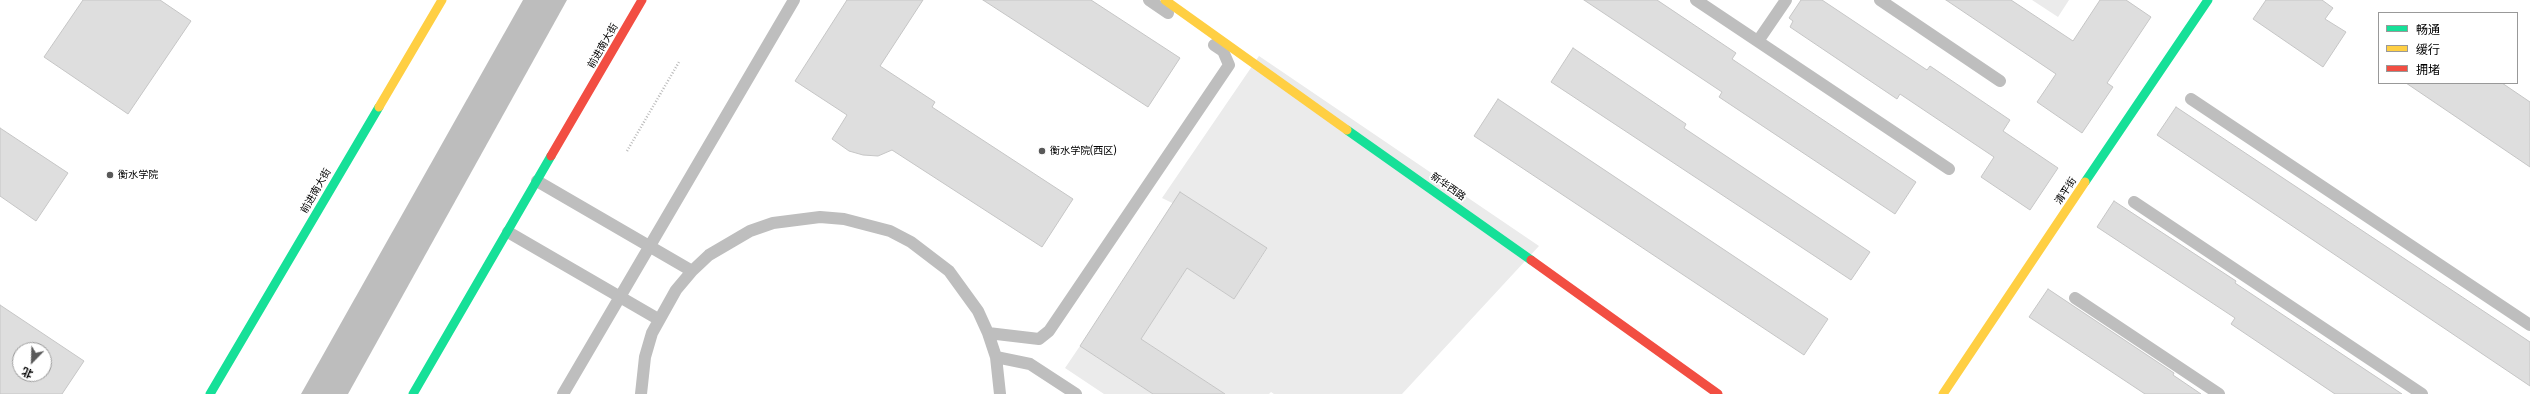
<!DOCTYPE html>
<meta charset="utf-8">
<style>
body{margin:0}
#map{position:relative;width:2530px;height:394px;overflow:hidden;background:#fff;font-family:"Fira Sans","Noto Sans SC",sans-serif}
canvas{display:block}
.legend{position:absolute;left:2378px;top:12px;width:140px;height:72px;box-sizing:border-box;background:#fff;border:1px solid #999;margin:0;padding:5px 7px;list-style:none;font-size:12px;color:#000}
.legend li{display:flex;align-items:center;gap:8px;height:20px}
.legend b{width:20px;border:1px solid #999}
.north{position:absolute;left:12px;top:342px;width:40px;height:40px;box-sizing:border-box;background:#fff;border:1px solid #999;border-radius:50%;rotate:203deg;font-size:11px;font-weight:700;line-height:16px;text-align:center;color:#000}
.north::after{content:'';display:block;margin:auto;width:14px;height:18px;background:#595959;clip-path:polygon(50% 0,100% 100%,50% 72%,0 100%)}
</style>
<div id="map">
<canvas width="2530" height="394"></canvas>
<ul class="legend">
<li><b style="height:5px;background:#16e098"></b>畅通</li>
<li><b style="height:5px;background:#ffcf43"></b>缓行</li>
<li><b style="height:5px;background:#f24e42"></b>拥堵</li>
</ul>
<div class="north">北</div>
</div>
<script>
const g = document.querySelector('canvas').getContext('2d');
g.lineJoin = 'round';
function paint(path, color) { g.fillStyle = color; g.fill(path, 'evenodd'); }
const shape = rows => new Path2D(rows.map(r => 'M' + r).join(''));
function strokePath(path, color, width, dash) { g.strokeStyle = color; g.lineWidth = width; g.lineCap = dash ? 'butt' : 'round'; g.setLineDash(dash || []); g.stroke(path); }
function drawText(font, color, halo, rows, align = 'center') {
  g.font = font + ' "Fira Sans","Noto Sans SC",sans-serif'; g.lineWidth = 3.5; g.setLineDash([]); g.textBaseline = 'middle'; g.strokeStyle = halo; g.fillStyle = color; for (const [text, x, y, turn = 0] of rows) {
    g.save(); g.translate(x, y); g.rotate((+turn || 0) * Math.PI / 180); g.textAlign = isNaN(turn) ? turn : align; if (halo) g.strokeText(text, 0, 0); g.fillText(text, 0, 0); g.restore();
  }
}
const green = shape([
 [2032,0,2069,0,2058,17],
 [1259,56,1539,246,1402,394,1274,394,1271,392,1269,394,1225,394,1141,339,1187,268,1234,299,1267,249,1162,198],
 [1080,346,1153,394,1104,394,1065,368]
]);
const water = shape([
 [523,0,567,0,348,394,301,394]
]);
const building = shape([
 [83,0,160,0,191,21,128,114,44,57,83,0],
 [847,0,923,0,880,66,935,102,932,107,1073,199,1042,247,892,150,878,156,863,155,849,151,832,139,847,115,795,81,847,0],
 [983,0,1091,0,1180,58,1148,107,983,0],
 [1584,0,1657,0,1736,53,1732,59,1916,182,1895,214,1719,97,1722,92,1584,0],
 [1801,0,1822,0,1927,70,1930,66,2010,120,2003,131,2058,168,2030,210,1981,177,1994,157,1900,94,1897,99,1790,27,1793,21,1789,18,1801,0],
 [1946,0,2011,0,2073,41,2100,0,2126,0,2151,17,2107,83,2113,87,2082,133,2037,102,2056,74,1946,0],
 [2266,0,2322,0,2333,8,2325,19,2346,32,2323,67,2253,19,2266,0],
 [1573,48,1686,124,1684,128,1870,252,1851,280,1551,82,1573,48],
 [2406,83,2502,83,2530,102,2530,167,2406,83],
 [1498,99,1828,319,1804,355,1474,136,1498,99],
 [2176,107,2530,342,2530,386,2157,135,2176,107],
 [0,128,68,173,36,221,0,196,0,128],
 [1180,192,1267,248,1234,299,1187,268,1141,339,1225,394,1153,394,1080,346,1180,192],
 [2114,201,2236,281,2235,283,2402,394,2335,394,2231,324,2235,318,2097,227,2114,201],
 [2048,289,2174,373,2173,375,2201,394,2145,394,2029,317,2048,289],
 [0,305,84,361,62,394,0,394,0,305],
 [20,350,44,350,44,374,20,374,20,350]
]);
const path = shape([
 [627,151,679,62]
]);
const lane = shape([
 [1149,0,1168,13],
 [1696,0,1949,169],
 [1880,0,2000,81],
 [1758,41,1786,0],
 [2191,99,2530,325],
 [537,181,692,271],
 [2134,202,2422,394],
 [508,232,658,319],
 [2075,298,2219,394],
 [988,333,1039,339,1049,331,1229,65,1223,51,1214,45],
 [996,357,1030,364,1076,394],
 [563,394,794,0],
 [641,394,645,357,652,333,676,290,692,271,709,255,750,231,773,223,820,217,844,219,890,231,911,242,949,271,978,311,988,333,996,357,1000,394]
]);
const fast = shape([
 [1347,130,1531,260],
 [2085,182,2208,0],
 [210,394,379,107],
 [413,394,551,156]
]);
const slow = shape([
 [1165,0,1347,130],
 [379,107,442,0],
 [1943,394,2085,182]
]);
const jam = shape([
 [551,156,642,0],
 [1531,260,1718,394]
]);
const markers = [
 [1042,151,4,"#595959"],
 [110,175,4,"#595959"]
];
const streetNames = [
 ["前进南大街",603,46,-60],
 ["新华西路",1448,187,35],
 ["前进南大街",316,191,-60],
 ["清平街",2066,191,-56]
];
const poiNames = [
 ["衡水学院(西区)",1050,151],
 ["衡水学院",118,175]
];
paint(green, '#ebebeb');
paint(water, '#bdbdbd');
paint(building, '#dedede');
strokePath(building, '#c6c6c6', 1);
strokePath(path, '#b9b9b9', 2.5, [1, 2]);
strokePath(lane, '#bebebe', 12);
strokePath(fast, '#16e098', 9);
strokePath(slow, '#ffcf43', 9);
strokePath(jam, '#f24e42', 9);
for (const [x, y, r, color] of markers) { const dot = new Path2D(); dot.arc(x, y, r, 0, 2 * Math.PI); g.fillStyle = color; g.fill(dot); strokePath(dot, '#fff', 1.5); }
drawText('10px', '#000', '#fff', streetNames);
drawText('10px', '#000', '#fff', poiNames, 'left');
</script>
